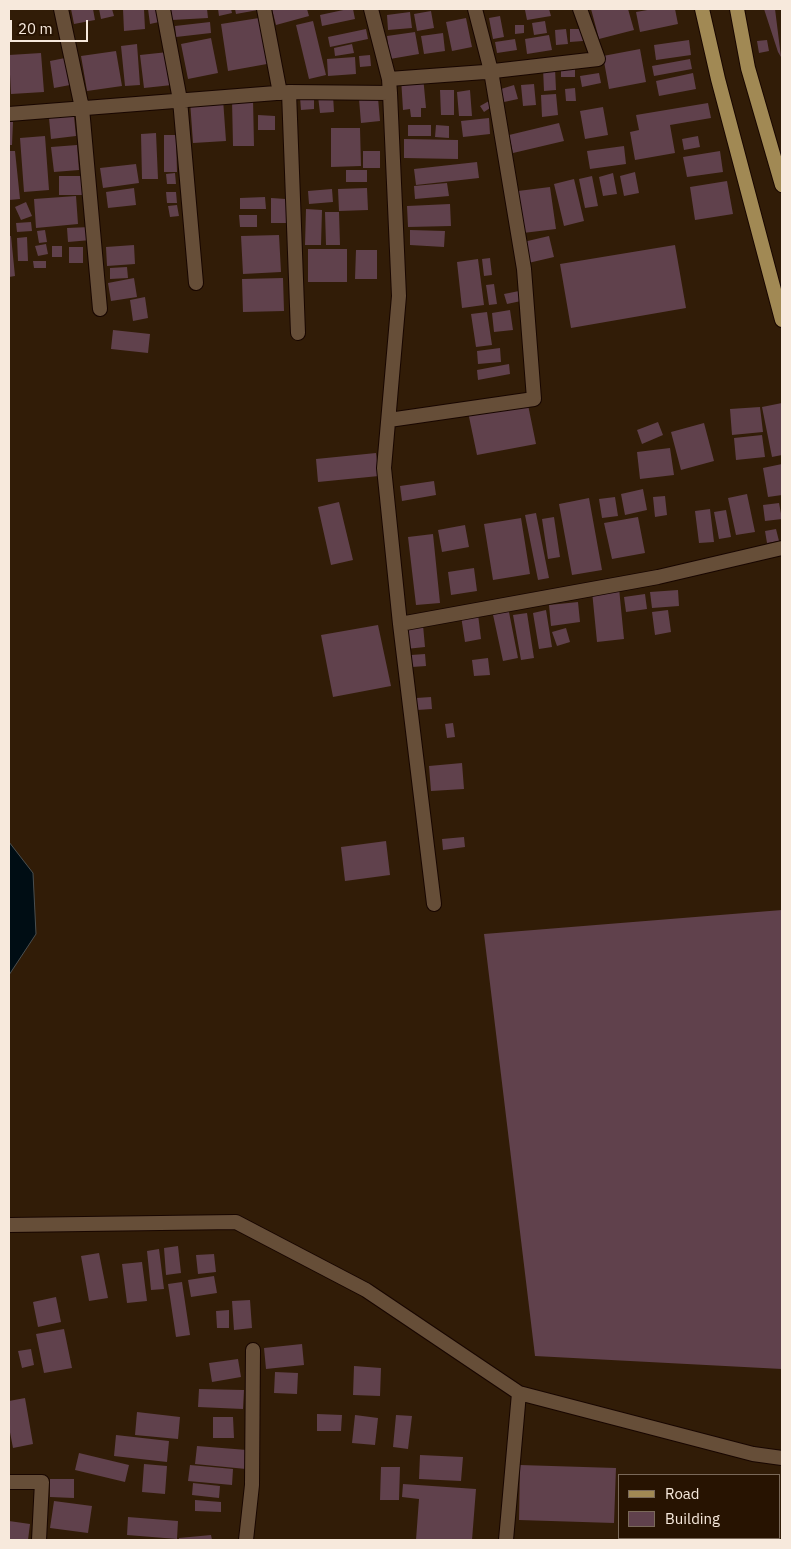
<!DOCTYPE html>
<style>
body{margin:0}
#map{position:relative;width:791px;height:1549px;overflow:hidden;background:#311c07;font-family:"IBM Plex Sans",sans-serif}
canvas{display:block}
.frame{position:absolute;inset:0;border:10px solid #f7e9dc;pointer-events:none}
.legend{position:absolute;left:618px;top:1474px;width:162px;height:65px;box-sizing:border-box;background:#271301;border:1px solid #7a6959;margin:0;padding:6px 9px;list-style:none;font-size:15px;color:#f7e9dc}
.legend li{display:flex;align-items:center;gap:10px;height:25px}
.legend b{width:25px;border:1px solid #7a6959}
.scale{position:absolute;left:10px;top:20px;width:78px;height:22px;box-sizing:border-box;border:2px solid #f7e9dc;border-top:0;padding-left:6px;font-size:15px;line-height:18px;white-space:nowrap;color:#f7e9dc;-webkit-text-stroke:4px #271301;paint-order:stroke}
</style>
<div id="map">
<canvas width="791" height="1549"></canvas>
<div class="frame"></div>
<ul class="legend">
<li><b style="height:6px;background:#a18954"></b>Road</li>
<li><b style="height:14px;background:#60414c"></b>Building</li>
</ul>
<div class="scale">20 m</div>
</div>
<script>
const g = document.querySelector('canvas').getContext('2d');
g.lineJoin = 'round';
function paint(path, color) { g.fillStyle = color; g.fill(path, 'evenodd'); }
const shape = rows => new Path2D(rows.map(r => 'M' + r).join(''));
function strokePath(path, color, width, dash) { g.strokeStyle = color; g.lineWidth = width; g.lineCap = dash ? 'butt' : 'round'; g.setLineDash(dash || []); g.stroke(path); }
const water = shape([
 [9,842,33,873,36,934,9,975,9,842]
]);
const building = shape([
 [71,9,93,9,95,20,74,24],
 [99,9,112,9,114,16,101,19],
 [123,9,144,9,145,29,124,31],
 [148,9,157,9,159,22,150,24],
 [171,9,207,9,208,18,172,20],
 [218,9,231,9,232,13,219,16],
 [235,9,258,9,258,10,236,14],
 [272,9,307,9,309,16,276,25],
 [348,9,353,9,355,19,322,26,320,15],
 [530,9,549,9,551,16,527,20,525,10],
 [591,9,628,9,634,30,599,39],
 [653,9,675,9,678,24,640,32,636,12],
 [764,9,775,9,781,57,778,52],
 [431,11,434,28,417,31,414,14],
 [410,12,412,28,388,30,387,15],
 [500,16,504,37,493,39,489,18],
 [259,18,267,64,228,71,221,24],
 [466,18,472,47,452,51,446,22],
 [313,21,326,75,309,79,296,25],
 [545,21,547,33,534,35,532,23],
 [210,22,211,33,176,37,175,26],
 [515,25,524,25,524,33,515,34],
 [366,29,368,39,330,47,328,37],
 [566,29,568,44,556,45,555,30],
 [570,29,582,29,583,41,570,42],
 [415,32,419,54,390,59,387,36],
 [443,33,445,51,424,54,421,36],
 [549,35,552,50,527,54,525,39],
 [211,38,218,73,188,79,181,44],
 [515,39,517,50,497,53,495,42],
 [689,40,691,55,656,60,654,45],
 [767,40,769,51,759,53,757,41],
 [137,44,140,85,125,86,121,46],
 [352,44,354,53,335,56,334,48],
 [640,49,646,82,609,89,603,56],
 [116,51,122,86,87,91,81,56],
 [168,52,172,85,144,88,140,55],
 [41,53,44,92,11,94,9,55],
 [370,55,371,66,360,67,359,56],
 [355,57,356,74,328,76,327,59],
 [65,58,70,85,54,88,50,61],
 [690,59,692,69,654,76,652,66],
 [561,63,575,63,575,77,561,77],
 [543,68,555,68,556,90,544,91],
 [599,73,601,83,582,87,580,76],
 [693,73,696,89,659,96,656,81],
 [423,76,426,108,421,108,421,117,411,117,410,109,403,110,401,78],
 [534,84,536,105,523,106,521,85],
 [514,85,518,99,504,102,501,89],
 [575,88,576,101,566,101,565,89],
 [440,90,454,90,454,115,441,115],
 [470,90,472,116,459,116,457,92],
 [556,94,558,115,542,117,541,95],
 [333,95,334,112,320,113,318,96],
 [300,97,314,97,314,109,301,110],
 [378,98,380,121,361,123,359,99],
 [223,99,226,141,193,143,190,101],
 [253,99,254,146,233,146,232,100],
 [489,101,493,106,484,112,480,106],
 [708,103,711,118,670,125,675,153,635,160,630,132,639,130,636,115],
 [603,107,608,135,585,139,580,111],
 [258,115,275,116,275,130,258,130],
 [74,116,76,136,51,139,49,118],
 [489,118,490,134,463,137,461,121],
 [9,122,13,122,12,145,9,145],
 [559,123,564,141,513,153,509,135],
 [408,125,431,125,431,136,408,136],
 [436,125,449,126,449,138,435,137],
 [331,128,360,128,361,166,331,167],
 [156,133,158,179,142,179,141,134],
 [164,135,176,135,177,172,164,172],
 [45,136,49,190,24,192,20,138],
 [698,136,700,147,684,150,682,139],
 [404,139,458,140,458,159,404,158],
 [77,145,79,170,54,172,51,147],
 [624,146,626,164,590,169,587,151],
 [9,151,15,151,20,199,9,200],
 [363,151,380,151,380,168,363,168],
 [720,151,723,172,687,177,683,157],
 [477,162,479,178,416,185,414,169],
 [136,164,139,183,103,188,100,168],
 [346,170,367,170,367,182,346,182],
 [635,172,639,193,624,196,620,176],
 [175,173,176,184,167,184,166,174],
 [613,173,617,194,603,196,599,177],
 [59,176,85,176,85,195,59,195],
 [592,176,598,206,585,208,579,179],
 [574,179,584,221,564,226,554,184],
 [727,181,733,214,695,220,690,187],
 [447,183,449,196,415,199,414,186],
 [550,187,556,229,523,233,518,191],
 [134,188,136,205,108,208,106,192],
 [367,188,368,210,339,211,338,189],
 [332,189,333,202,309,204,308,191],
 [166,192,176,192,177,203,167,203],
 [76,196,78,224,36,228,34,199],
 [265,197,266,209,240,209,240,198],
 [271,198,286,199,286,223,271,223],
 [26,202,32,216,21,220,15,207],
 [450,204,451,226,408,227,407,206],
 [177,205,179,216,170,217,168,206],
 [306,209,322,210,321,245,305,245],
 [325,212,339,212,340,245,326,245],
 [239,215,257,215,257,227,240,227],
 [31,222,32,231,17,232,16,223],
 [90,227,91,240,68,242,67,228],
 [45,230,47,242,39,243,37,231],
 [410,230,445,231,444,247,410,245],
 [279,235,281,272,243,274,241,236],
 [9,236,11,236,15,276,9,277],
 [549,236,554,257,524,264,519,243],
 [27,237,28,261,18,261,17,238],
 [46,244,48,254,38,256,35,246],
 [134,245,135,264,107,266,106,247],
 [675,245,686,308,571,328,560,264],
 [52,246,62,246,62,257,52,257],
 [69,247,83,247,83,263,69,263],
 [308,249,347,249,347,282,308,282],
 [356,250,377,250,377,279,355,279],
 [490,258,492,275,484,276,482,259],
 [478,259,484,305,462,308,457,262],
 [33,261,46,261,46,268,34,268],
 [127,267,128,278,110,279,110,268],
 [134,278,137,297,111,301,108,283],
 [283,278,284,311,243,312,242,279],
 [494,284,497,304,489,305,486,285],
 [519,291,521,301,507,304,504,294],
 [145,297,148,318,133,321,130,300],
 [510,310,513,330,494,332,492,313],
 [487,312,492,345,476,347,471,314],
 [113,330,150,334,148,353,111,349],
 [500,348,501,362,478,364,477,351],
 [509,364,510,374,478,380,477,370],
 [527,400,536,444,477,455,468,412],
 [782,403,782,455,772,457,762,407],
 [760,407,763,432,732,435,730,409],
 [658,422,663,435,642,444,637,430],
 [704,423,714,461,681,470,671,432],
 [762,435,765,457,736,460,734,438],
 [670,448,674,475,640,479,637,452],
 [376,453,379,476,318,482,316,459],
 [782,464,782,495,768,497,763,468],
 [434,481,436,495,402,501,400,486],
 [643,489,647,510,625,515,621,494],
 [747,494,755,532,736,535,728,498],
 [665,496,667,515,655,517,653,497],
 [615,497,618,516,602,518,599,499],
 [589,498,602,570,572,575,559,504],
 [339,502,353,560,331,565,318,507],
 [779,503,782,519,765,521,763,505],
 [710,509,714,542,699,543,695,511],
 [726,510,731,537,719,539,714,512],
 [536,513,549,578,538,580,525,515],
 [554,517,560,557,548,559,542,519],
 [638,517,645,553,612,559,604,523],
 [521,518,530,574,493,580,484,524],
 [465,525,469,547,442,552,438,530],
 [776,529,779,541,767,543,765,531],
 [433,534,440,603,416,605,408,537],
 [474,568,477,591,451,595,448,572],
 [619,588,624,639,597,642,592,591],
 [678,590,679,606,652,608,650,592],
 [645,594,647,609,626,612,624,597],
 [578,602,580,622,551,626,549,605],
 [508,607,518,658,503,661,492,610],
 [546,610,552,647,539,649,533,613],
 [668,610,671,632,655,635,652,612],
 [527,613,534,658,521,660,513,615],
 [478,614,481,639,465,642,461,616],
 [378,625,391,686,333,697,321,635],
 [423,625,425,647,406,649,403,627],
 [566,628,570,642,557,646,552,632],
 [425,654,426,666,412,667,411,655],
 [488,658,490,675,474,676,472,660],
 [431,697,432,709,417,710,416,698],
 [453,723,455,737,447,738,445,724],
 [462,763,464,789,431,791,429,766],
 [464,837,465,847,443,850,442,839],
 [386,841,390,875,345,881,341,847],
 [782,910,782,1369,535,1356,484,934],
 [178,1246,181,1273,166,1275,164,1248],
 [159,1249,164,1289,151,1290,147,1251],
 [99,1253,108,1298,89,1301,81,1256],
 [214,1254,216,1272,198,1274,196,1255],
 [142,1262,147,1301,127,1303,122,1264],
 [214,1276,217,1293,191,1297,188,1280],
 [182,1282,190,1335,176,1337,168,1284],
 [56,1297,61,1322,38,1327,33,1302],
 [250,1300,252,1328,234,1330,232,1301],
 [229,1310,229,1328,217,1328,216,1311],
 [64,1329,72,1368,44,1373,36,1334],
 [302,1344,304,1365,266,1369,264,1348],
 [31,1349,34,1365,22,1368,18,1351],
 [238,1359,241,1377,212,1382,209,1363],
 [354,1366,381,1368,380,1396,353,1395],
 [275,1372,298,1373,297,1394,274,1393],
 [199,1389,244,1390,243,1409,198,1407],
 [25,1398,33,1444,13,1448,9,1427,9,1401],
 [137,1412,180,1417,178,1439,135,1435],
 [317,1414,342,1415,341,1431,317,1431],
 [355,1415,378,1418,375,1445,352,1443],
 [396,1415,412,1416,408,1449,393,1447],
 [213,1417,233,1417,234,1438,213,1438],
 [116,1435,169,1441,167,1462,114,1456],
 [197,1446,247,1450,246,1469,195,1464],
 [79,1453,129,1465,125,1482,75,1470],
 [420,1455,463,1457,461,1481,419,1479],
 [144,1464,167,1466,165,1494,142,1492],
 [190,1465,233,1469,232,1485,188,1481],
 [520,1465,616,1468,614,1523,519,1520],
 [381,1467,400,1467,399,1500,380,1500],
 [50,1479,74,1479,74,1498,50,1497],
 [193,1483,220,1486,219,1498,192,1495],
 [403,1484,476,1489,472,1540,416,1540,419,1499,402,1497],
 [195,1500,221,1502,221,1512,195,1511],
 [54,1501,92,1506,88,1533,50,1528],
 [128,1517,178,1521,177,1539,127,1535],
 [9,1521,30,1524,28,1540,9,1540],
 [211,1535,212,1540,179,1540,179,1538]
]);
const minor = shape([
 [61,9,82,108,100,309],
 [163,9,180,100,196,283],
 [264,9,280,93],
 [371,9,389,79],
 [289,92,298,333],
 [390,93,399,296,384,468,400,624,658,577,782,548],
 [9,114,289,92,390,93,389,79,485,72,598,59,580,9],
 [389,420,534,399,524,269,491,71,475,9],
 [400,624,434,904],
 [9,1225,236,1222,366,1290,519,1393,753,1454,782,1458],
 [9,1482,42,1482,39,1540],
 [246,1540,252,1485,253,1350],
 [506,1540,519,1393]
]);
const primary = shape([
 [702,9,718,79,782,320],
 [737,9,748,68,782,185]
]);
paint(water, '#000d14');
strokePath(water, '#4a4f50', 1);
paint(building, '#60414c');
strokePath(minor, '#180600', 16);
strokePath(primary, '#180600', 16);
strokePath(minor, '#664e38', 14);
strokePath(primary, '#a18954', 14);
</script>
